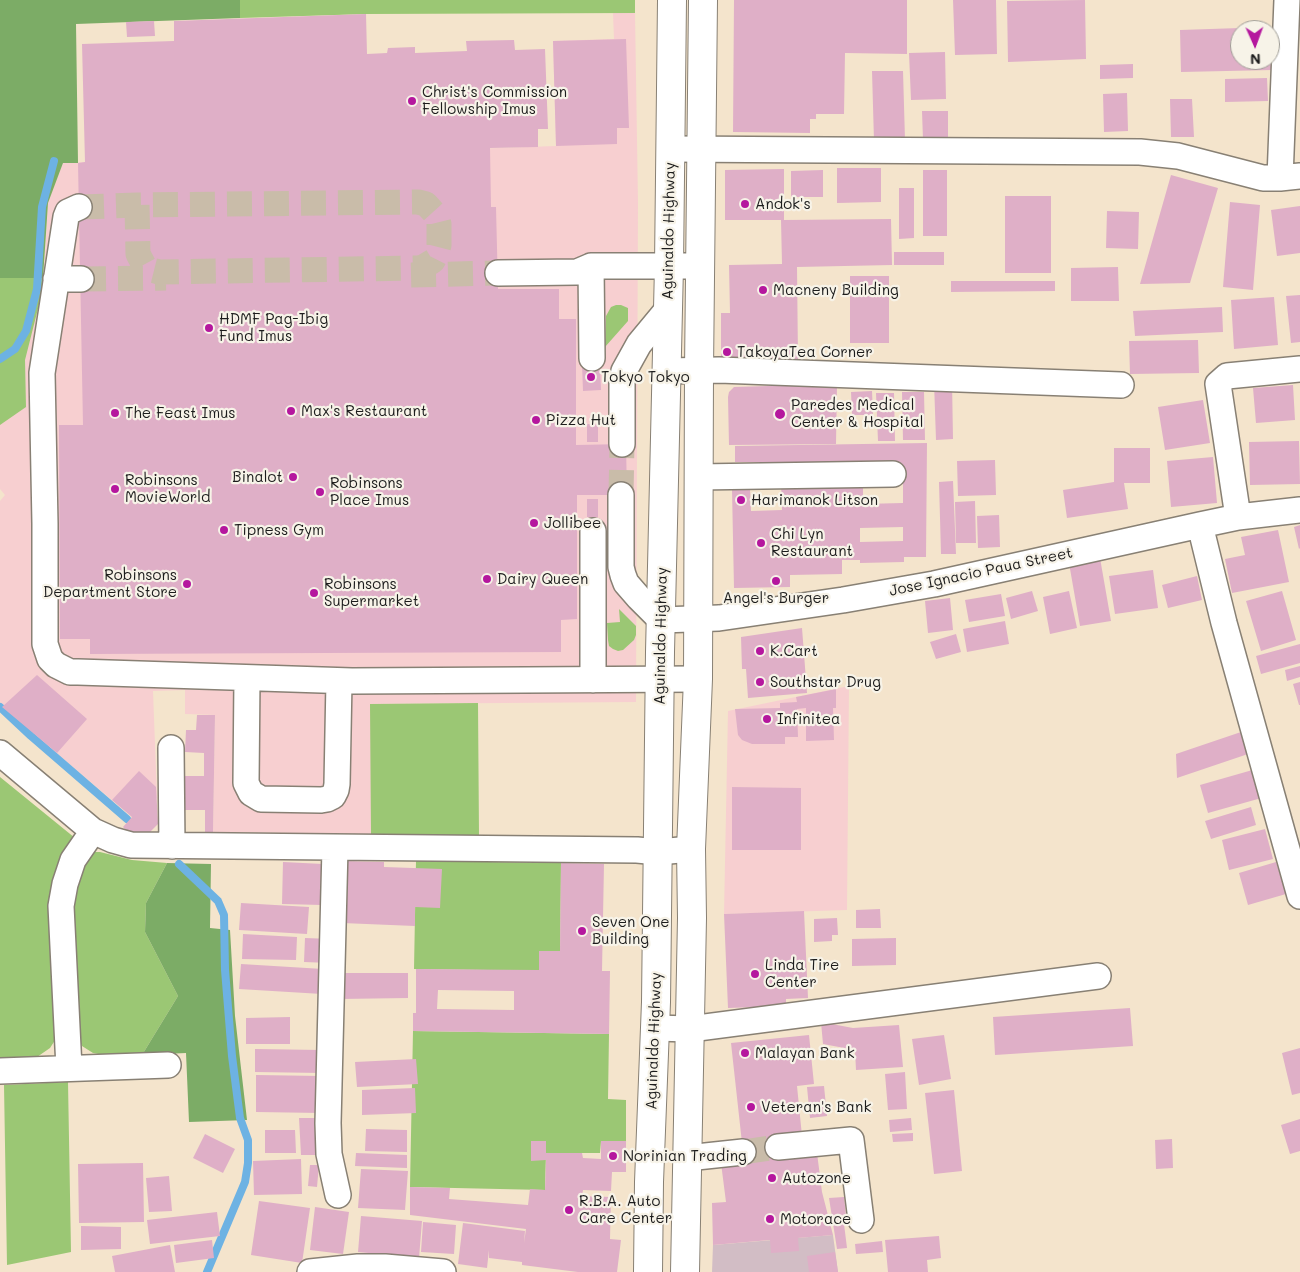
<!DOCTYPE html>
<style>
body{margin:0}
#map{position:relative;width:1300px;height:1272px;overflow:hidden;background:#f4e4cc;font-family:Mali,sans-serif}
canvas{display:block}
.north{position:absolute;left:1230px;top:20px;width:50px;height:50px;box-sizing:border-box;background:#f7f3e8;border:1px solid #9f9d96;border-radius:50%;rotate:178deg;font-size:14px;font-weight:700;line-height:20px;text-align:center;color:#1c1c1c}
.north::after{content:'';display:block;margin:auto;width:18px;height:22px;background:#b5179e;clip-path:polygon(50% 0,100% 100%,50% 72%,0 100%)}
</style>
<div id="map">
<canvas width="1300" height="1272"></canvas>
<div class="north">N</div>
</div>
<script>
const g = document.querySelector('canvas').getContext('2d');
g.lineJoin = 'round';
function paint(path, color) { g.fillStyle = color; g.fill(path, 'evenodd'); }
const shape = rows => new Path2D(rows.map(r => 'M' + r).join(''));
function strokePath(path, color, width, dash) { g.strokeStyle = color; g.lineWidth = width; g.lineCap = dash ? 'butt' : 'round'; g.setLineDash(dash || []); g.stroke(path); }
function drawText(font, color, halo, rows, align = 'center') {
  g.font = font + ' Mali,sans-serif'; g.lineWidth = 4.5; g.setLineDash([]); g.textBaseline = 'middle'; g.strokeStyle = halo; g.fillStyle = color; for (const [text, x, y, turn = 0] of rows) {
    g.save(); g.translate(x, y); g.rotate((+turn || 0) * Math.PI / 180); g.textAlign = isNaN(turn) ? turn : align; if (halo) g.strokeText(text, 0, 0); g.fillText(text, 0, 0); g.restore();
  }
}
const built = shape([
 [613,13,635,13,638,203,636,702,371,704,371,834,213,832,215,715,185,714,185,690,153,691,157,798,132,817,2,707,0,701,0,501,5,495,0,489,0,369,43,289,48,203,63,163,556,146,553,41,614,39],
 [849,686,847,910,724,914,728,711]
]);
const industrial = shape([
 [833,1235,838,1272,712,1272,713,1245]
]);
const green = shape([
 [240,0,635,0,635,13,366,14,240,18],
 [0,278,43,278,43,289,25,360,26,407,0,425],
 [616,305,621,305,628,308,628,321,605,347,606,316,611,307],
 [619,609,636,626,636,635,634,640,623,650,618,651,613,649,609,646,608,640,607,623,620,622],
 [478,703,479,836,371,834,370,704],
 [0,777,75,838,59,1034,50,1048,37,1057,18,1060,0,1060],
 [89,852,100,852,132,860,167,863,146,903,145,932,178,996,142,1055,109,1056,93,1053,82,1046,75,1030,71,889],
 [416,861,561,863,560,971,414,969],
 [413,1031,609,1034,608,1099,626,1100,626,1141,601,1141,600,1153,546,1153,545,1190,410,1187],
 [68,1082,71,1252,7,1265,4,1085]
]);
const forest = shape([
 [0,0,240,0,240,18,76,24,78,163,63,163,48,203,43,278,0,278],
 [167,863,211,864,210,928,230,930,235,1016,247,1120,189,1122,186,1053,142,1055,178,996,145,932,146,903]
]);
const stream = shape([
 [0,359,15,349,26,331,37,289,42,207,54,161],
 [0,707,31,736,127,819],
 [179,864,218,901,224,915,225,970,232,1056,240,1118,248,1140,248,1163,245,1182,207,1272]
]);
const building = shape([
 [734,0,907,0,907,54,845,53,844,114,816,114,816,119,810,119,810,133,733,132],
 [953,0,996,0,997,54,955,55],
 [1085,0,1086,59,1008,62,1007,1],
 [366,14,367,54,387,53,388,48,415,47,415,53,467,51,466,41,514,40,515,50,545,49,548,129,538,129,538,147,490,148,491,207,496,207,498,289,559,289,559,319,576,319,576,445,626,444,627,495,577,495,577,619,561,620,561,652,90,654,90,639,60,639,59,425,83,425,78,163,85,162,82,44,174,41,174,21],
 [154,21,155,36,127,37,126,22],
 [1240,28,1240,60,1271,60,1272,70,1181,72,1180,30],
 [626,39,629,128,617,128,617,144,556,146,553,41],
 [945,52,946,99,911,100,909,53],
 [1133,64,1133,78,1100,79,1100,65],
 [872,71,903,71,905,140,874,141],
 [1267,78,1268,101,1225,102,1225,79],
 [1127,93,1128,131,1104,132,1103,94],
 [1170,99,1192,99,1194,137,1171,137],
 [922,111,948,111,948,139,923,140],
 [837,168,881,168,881,202,837,203],
 [784,169,784,220,891,219,892,265,797,267,798,360,721,361,721,313,730,313,729,265,782,264,781,220,725,220,725,170],
 [823,170,823,197,791,197,791,171],
 [923,170,947,170,947,236,923,236],
 [1171,175,1218,188,1190,283,1140,284],
 [899,188,914,188,914,238,899,239],
 [1005,196,1051,196,1051,273,1005,273],
 [1230,202,1260,205,1253,290,1223,287],
 [1300,206,1300,253,1277,256,1271,210],
 [1107,211,1139,212,1138,249,1106,248],
 [894,252,944,252,944,265,894,265],
 [1118,267,1119,301,1071,301,1071,268],
 [850,276,889,276,889,343,850,343],
 [951,281,1055,281,1055,291,951,292],
 [1300,295,1300,342,1291,343,1286,296],
 [1274,297,1278,345,1234,349,1231,300],
 [1222,307,1223,332,1135,336,1133,311],
 [1198,340,1199,373,1130,374,1129,341],
 [600,363,601,390,583,391,582,364],
 [952,381,953,439,936,440,934,382],
 [837,384,836,444,729,445,728,397,729,392,734,387],
 [1293,385,1295,420,1256,423,1253,388],
 [872,391,873,415,852,415,851,392],
 [902,392,924,392,925,440,903,440],
 [876,393,894,393,895,441,878,441],
 [1203,400,1210,443,1165,450,1158,407],
 [587,424,598,424,598,442,587,442],
 [1299,441,1300,484,1250,485,1249,442],
 [927,443,926,557,904,557,904,562,860,563,860,560,842,560,842,574,790,575,790,587,734,588,732,489,750,489,751,511,782,510,781,484,863,483,863,504,903,503,903,466,759,467,759,462,735,462,735,446],
 [903,527,903,541,860,542,860,528],
 [1114,448,1150,448,1150,483,1124,483,1128,509,1067,518,1063,490,1114,482],
 [1213,457,1217,503,1171,507,1167,461],
 [995,460,996,495,958,496,957,461],
 [953,481,956,554,941,554,939,482],
 [587,499,598,499,598,517,587,517],
 [975,501,976,543,956,543,955,502],
 [999,515,1000,547,978,548,977,516],
 [1300,525,1300,548,1299,549,1294,527],
 [1278,530,1289,582,1232,593,1225,559,1245,555,1241,537],
 [1100,558,1111,621,1080,626,1069,563],
 [1153,570,1158,608,1115,614,1109,576],
 [1197,576,1202,600,1168,608,1162,585],
 [1032,591,1038,611,1011,619,1006,598],
 [1069,591,1077,628,1050,634,1043,597],
 [1282,591,1296,640,1261,651,1246,601],
 [1001,594,1005,616,969,622,965,600],
 [950,598,953,630,928,633,925,601],
 [1005,621,1009,644,967,652,963,629],
 [802,628,807,693,748,698,746,669,742,669,741,637],
 [956,634,961,652,936,659,930,642],
 [1300,644,1300,663,1261,674,1256,656],
 [1300,666,1300,677,1287,681,1285,670],
 [37,675,87,719,57,753,2,707],
 [1300,682,1300,705,1299,705,1293,684],
 [836,689,836,708,833,708,834,740,806,741,806,708,797,709,798,737,785,737,785,744,752,744,742,740,738,735,735,709,780,708,780,703,797,702,796,697],
 [197,715,215,715,213,832,205,832,205,810,185,810,185,776,204,776,204,753,185,752,186,730,196,730],
 [1241,732,1248,754,1177,778,1176,754],
 [1256,769,1265,797,1208,813,1200,785],
 [139,771,156,787,158,824,150,832,132,836,123,827,132,817,112,800],
 [732,787,801,788,801,850,732,850],
 [1251,807,1256,825,1211,839,1205,821],
 [1265,829,1273,859,1229,870,1222,840],
 [344,861,384,862,384,867,442,869,440,908,415,907,415,926,342,923],
 [283,862,323,864,322,905,282,904],
 [1276,862,1286,894,1248,905,1239,873],
 [561,863,604,864,602,971,610,971,609,1034,413,1031,413,1013,416,1013,416,969,539,970,539,951,560,951],
 [438,990,514,991,514,1010,437,1009],
 [241,903,309,907,307,934,239,930],
 [880,909,881,928,856,928,856,910],
 [804,911,808,998,786,999,786,1006,728,1008,724,914],
 [837,918,838,935,832,935,832,941,814,942,814,919],
 [243,934,297,937,296,960,242,959],
 [305,938,332,939,330,963,304,962],
 [896,938,896,965,852,966,852,939],
 [241,964,323,969,322,994,239,989],
 [340,973,408,973,408,998,340,999],
 [1130,1008,1133,1046,995,1055,993,1017],
 [290,1017,290,1044,246,1044,246,1018],
 [821,1022,853,1028,899,1025,903,1067,856,1070,855,1050,823,1044],
 [809,1035,814,1084,797,1086,802,1136,817,1153,822,1192,833,1235,798,1238,799,1251,771,1253,770,1240,713,1245,712,1203,726,1202,721,1163,743,1152,731,1043],
 [944,1035,951,1079,919,1085,912,1039],
 [1300,1048,1300,1093,1292,1095,1282,1053],
 [255,1049,321,1050,321,1073,255,1072],
 [416,1059,418,1084,357,1087,355,1062],
 [905,1072,907,1109,888,1110,885,1074],
 [256,1075,321,1076,321,1113,256,1112],
 [824,1086,827,1116,810,1118,807,1087],
 [415,1088,416,1113,362,1115,362,1090],
 [954,1090,962,1171,934,1174,925,1093],
 [299,1118,318,1118,319,1155,301,1155],
 [911,1118,912,1130,890,1132,889,1120],
 [1300,1119,1300,1151,1290,1154,1281,1125],
 [366,1129,407,1130,407,1152,365,1151],
 [265,1130,295,1130,296,1153,265,1153],
 [913,1133,913,1141,893,1142,892,1134],
 [205,1134,235,1149,223,1173,193,1158],
 [1172,1139,1173,1168,1156,1169,1155,1140],
 [531,1141,546,1141,546,1153,582,1153,583,1158,601,1159,601,1141,626,1141,626,1172,612,1172,611,1191,583,1190,582,1196,611,1197,610,1239,621,1240,617,1272,578,1272,522,1265,522,1262,489,1258,489,1250,487,1268,458,1264,463,1223,525,1231,524,1243,526,1229,410,1215,410,1187,450,1188,449,1199,528,1205,530,1189,545,1190,546,1160,531,1161],
 [356,1153,407,1155,407,1168,355,1166],
 [301,1159,302,1194,254,1195,253,1161],
 [143,1163,144,1222,79,1223,78,1164],
 [310,1165,319,1165,317,1187,308,1186],
 [361,1169,408,1171,405,1210,358,1208],
 [169,1176,172,1211,149,1212,146,1178],
 [844,1197,847,1224,844,1224,847,1248,837,1249,829,1198],
 [259,1201,310,1208,302,1263,251,1255],
 [315,1207,349,1212,343,1254,310,1250],
 [217,1212,220,1236,150,1244,147,1220],
 [361,1216,422,1221,419,1258,358,1252],
 [423,1222,456,1225,454,1254,421,1252],
 [81,1226,121,1227,121,1249,81,1250],
 [939,1236,941,1258,927,1260,928,1272,888,1272,885,1240],
 [212,1240,214,1258,176,1263,174,1245],
 [882,1241,883,1252,856,1254,855,1244],
 [170,1245,175,1272,115,1272,112,1256],
 [835,1252,838,1272,809,1272,807,1256]
]);
const minorTunnel = shape([
 [79,207,137,205,418,202,426,204,437,216,439,224,439,245,437,253,433,261,423,267,417,268,159,272,151,270,144,265,138,254,137,205],
 [411,275,498,273],
 [81,279,166,278],
 [621,495,622,444],
 [743,1152,778,1147]
]);
const minor = shape([
 [671,149,1140,152,1178,156,1263,178,1280,178,1300,176],
 [1280,178,1287,0],
 [79,207,68,212,66,217,42,373,45,524,45,644,50,659,56,665,70,672,78,672,352,681,698,679],
 [591,266,592,358],
 [498,273,577,272,591,266,701,266],
 [56,279,81,279],
 [666,371,719,370,1121,385],
 [622,444,622,380,624,371,639,344,668,309],
 [698,477,893,474],
 [621,495,621,567,623,575,626,583,639,598,661,620,719,618,843,600,934,584,1200,525,1238,517,1300,510],
 [1238,517,1218,384,1227,376,1300,369],
 [1200,525,1224,623,1300,896],
 [593,531,593,680],
 [247,678,246,783,251,793,261,799,321,800,327,799,333,796,336,790,337,784,339,681],
 [171,748,172,846],
 [0,753,93,831,113,840,131,845,637,850,658,852,691,849],
 [335,848,328,1123,329,1154,338,1195],
 [655,1028,690,1029,1098,976],
 [69,1068,61,906,65,884,73,860,93,831],
 [0,1071,168,1065],
 [778,1147,851,1140,861,1220],
 [687,1158,743,1152],
 [310,1272,358,1267,385,1267,443,1272]
]);
const highway = shape([
 [648,1272,649,1182,656,1002,660,652,669,266,672,0],
 [685,1272,692,918,691,849,698,679,699,370,703,0]
]);
const markers = [
 [412,101,5,"#b5179e"],
 [745,204,5,"#b5179e"],
 [763,290,5,"#b5179e"],
 [209,328,5,"#b5179e"],
 [727,352,5,"#b5179e"],
 [591,377,5,"#b5179e"],
 [291,411,5,"#b5179e"],
 [115,413,5,"#b5179e"],
 [780,414,6,"#b5179e"],
 [536,420,5,"#b5179e"],
 [293,477,5,"#b5179e"],
 [115,489,5,"#b5179e"],
 [320,492,5,"#b5179e"],
 [741,500,5,"#b5179e"],
 [534,523,5,"#b5179e"],
 [224,530,5,"#b5179e"],
 [761,543,5,"#b5179e"],
 [487,579,5,"#b5179e"],
 [776,581,5,"#b5179e"],
 [187,584,5,"#b5179e"],
 [314,593,5,"#b5179e"],
 [760,651,5,"#b5179e"],
 [760,682,5,"#b5179e"],
 [767,719,5,"#b5179e"],
 [582,931,5,"#b5179e"],
 [755,974,5,"#b5179e"],
 [745,1053,5,"#b5179e"],
 [751,1107,5,"#b5179e"],
 [613,1156,5,"#b5179e"],
 [772,1178,5,"#b5179e"],
 [569,1210,5,"#b5179e"],
 [770,1219,5,"#b5179e"]
];
const poiNames = [
 ["Christ's Commission",422,92],
 ["Fellowship Imus",422,109],
 ["Andok's",755,204],
 ["Macneny Building",773,290],
 ["HDMF Pag-Ibig",219,319],
 ["Fund Imus",219,336],
 ["TakoyaTea Corner",737,352],
 ["Tokyo Tokyo",601,377],
 ["Paredes Medical",791,405],
 ["Center & Hospital",791,422],
 ["Max's Restaurant",301,411],
 ["The Feast Imus",125,413],
 ["Pizza Hut",546,420],
 ["Binalot",283,477,"right"],
 ["Robinsons",125,480],
 ["MovieWorld",125,497],
 ["Robinsons",330,483],
 ["Place Imus",330,500],
 ["Harimanok Litson",751,500],
 ["Jollibee",544,523],
 ["Tipness Gym",234,530],
 ["Chi Lyn",771,534],
 ["Restaurant",771,551],
 ["Robinsons",177,575,"right"],
 ["Department Store",177,592,"right"],
 ["Dairy Queen",497,579],
 ["Robinsons",324,584],
 ["Supermarket",324,601],
 ["Angel's Burger",776,598,"center"],
 ["K.Cart",770,651],
 ["Southstar Drug",770,682],
 ["Infinitea",777,719],
 ["Seven One",592,922],
 ["Building",592,939],
 ["Linda Tire",765,965],
 ["Center",765,982],
 ["Malayan Bank",755,1053],
 ["Veteran's Bank",761,1107],
 ["Norinian Trading",623,1156],
 ["Autozone",782,1178],
 ["R.B.A. Auto",579,1201],
 ["Care Center",579,1218],
 ["Motorace",780,1219]
];
const streetNames = [
 ["Aguinaldo Highway",669,231,-89],
 ["Jose Ignacio Paua Street",981,572,-12],
 ["Aguinaldo Highway",661,636,-89],
 ["Aguinaldo Highway",654,1041,-88]
];
paint(built, '#f7cfd0');
paint(industrial, '#d2bdc5');
paint(green, '#9bc774');
paint(forest, '#7cac66');
strokePath(stream, '#6db2e3', 8);
paint(building, '#dfafc7');
strokePath(minorTunnel, '#c9bca9', 25, [25, 12]);
strokePath(minor, '#888074', 28);
strokePath(highway, '#888074', 30);
strokePath(minor, '#fff', 25);
strokePath(highway, '#fff', 28);
for (const [x, y, r, color] of markers) { const dot = new Path2D(); dot.arc(x, y, r, 0, 2 * Math.PI); g.fillStyle = color; g.fill(dot); strokePath(dot, '#f7f3e8', 2); }
drawText('15px', '#1c1c1c', '#f7f3e8', poiNames, 'left');
drawText('15px', '#1c1c1c', '#f7f3e8', streetNames);
</script>
